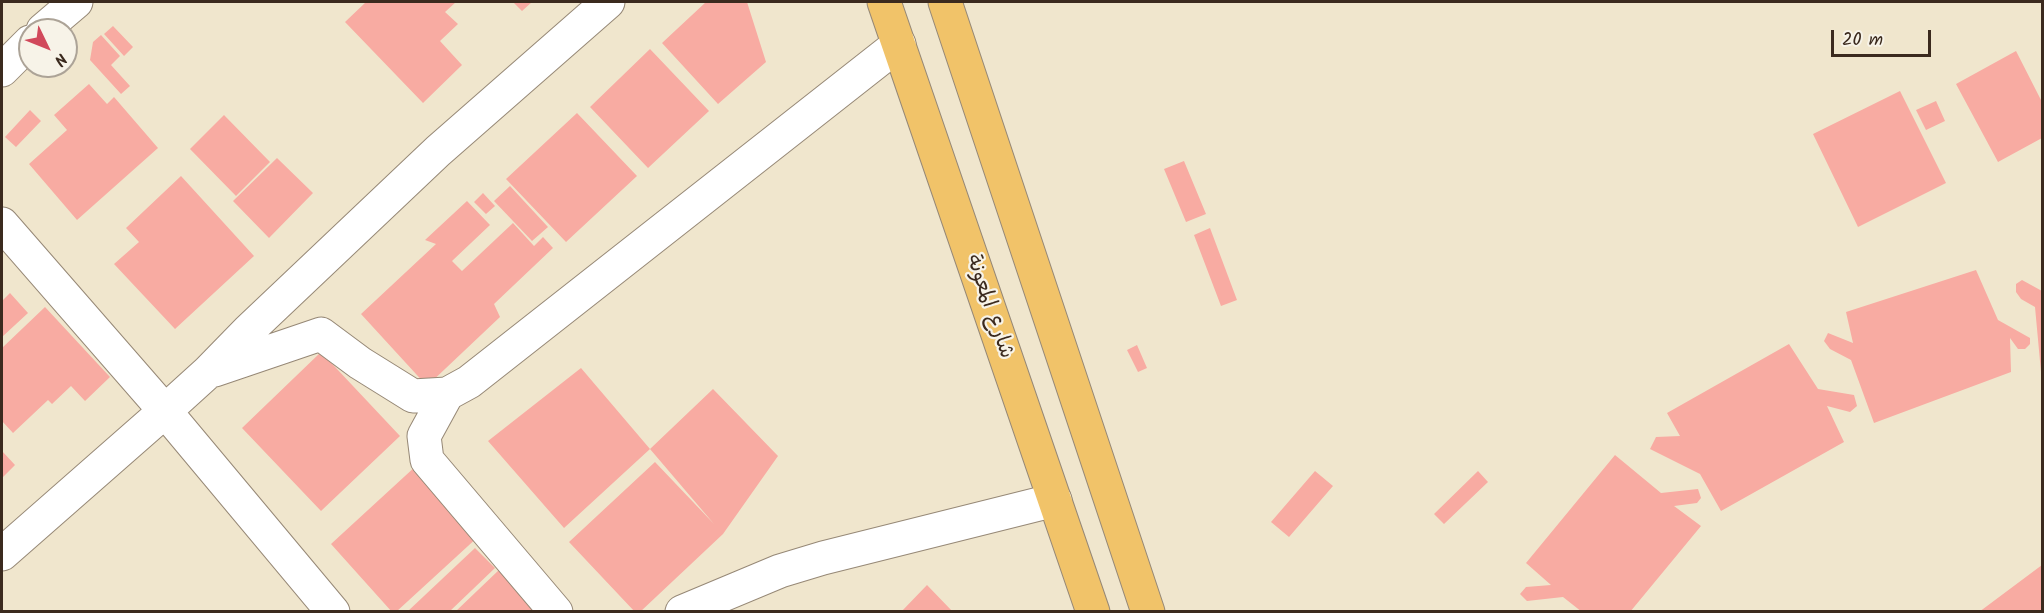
<!DOCTYPE html>
<meta charset="utf-8">
<style>
body{margin:0}
#map{position:relative;width:2044px;height:613px;overflow:hidden;background:#f0e6cd;font-family:Kalam,sans-serif}
canvas{display:block}
.frame{position:absolute;inset:0;border:3px solid #3b2a1e;pointer-events:none}
.north{position:absolute;left:18px;top:18px;width:60px;height:60px;box-sizing:border-box;background:#f7f3e8;border:2px solid #aca397;border-radius:50%;rotate:133deg;font-size:16px;font-weight:700;line-height:24px;text-align:center;color:#3b2a1e}
.north::after{content:'';display:block;margin:auto;width:21px;height:27px;background:#d1495b;clip-path:polygon(50% 0,100% 100%,50% 72%,0 100%)}
.scale{position:absolute;left:1831px;top:30px;width:100px;height:27px;box-sizing:border-box;border:3px solid #3b2a1e;border-top:0;padding-left:8px;font-size:18px;line-height:21px;white-space:nowrap;color:#3b2a1e;-webkit-text-stroke:4px #f7f3e8;paint-order:stroke}
</style>
<div id="map">
<canvas width="2044" height="613"></canvas>
<div class="frame"></div>
<div class="north">N</div>
<div class="scale">20 m</div>
</div>
<script>
const g = document.querySelector('canvas').getContext('2d');
g.lineJoin = 'round';
function paint(path, color) { g.fillStyle = color; g.fill(path, 'evenodd'); }
const shape = rows => new Path2D(rows.map(r => 'M' + r).join(''));
function strokePath(path, color, width, dash) { g.strokeStyle = color; g.lineWidth = width; g.lineCap = dash ? 'butt' : 'round'; g.setLineDash(dash || []); g.stroke(path); }
function drawText(font, color, halo, rows, align = 'center') {
  g.font = font + ' Kalam,"Playpen Sans Arabic",sans-serif'; g.lineWidth = 4.5; g.setLineDash([]); g.textBaseline = 'middle'; g.strokeStyle = halo; g.fillStyle = color; for (const [text, x, y, turn = 0] of rows) {
    g.save(); g.translate(x, y); g.rotate((+turn || 0) * Math.PI / 180); g.textAlign = isNaN(turn) ? turn : align; if (halo) g.strokeText(text, 0, 0); g.fillText(text, 0, 0); g.restore();
  }
}
const building = shape([
 [366,2,456,2,445,12,458,24,440,41,462,65,423,103,345,22],
 [513,2,532,2,522,11],
 [706,2,747,2,766,62,718,104,662,43],
 [113,26,133,47,124,56,104,34],
 [101,35,120,56,111,65,130,86,121,94,90,60,93,42],
 [650,49,709,111,648,168,590,107],
 [2016,51,2042,102,2042,138,1998,162,1956,84],
 [89,84,107,104,114,97,158,148,77,220,29,164,67,130,54,115],
 [1900,91,1946,183,1858,227,1813,134],
 [1936,101,1945,121,1926,130,1916,110],
 [30,110,41,121,16,147,5,137],
 [577,113,637,176,566,242,506,179],
 [224,115,270,162,236,196,190,149],
 [277,158,313,193,269,238,233,201],
 [1184,161,1206,214,1186,222,1164,169],
 [181,176,254,256,175,329,114,264,139,242,126,228],
 [510,186,548,227,532,241,494,201],
 [483,193,495,206,486,214,474,202],
 [467,201,490,225,452,261,462,271,513,223,534,246,543,237,553,248,494,304,500,317,427,386,361,314,436,244,425,240],
 [1210,228,1237,300,1221,306,1194,235],
 [1976,270,1998,320,2030,338,2030,344,2025,349,2018,349,2010,338,2011,372,1874,423,1851,360,1830,349,1824,341,1828,333,1853,343,1846,312],
 [2022,280,2042,291,2042,372,2041,372,2035,307,2021,299,2016,292,2016,284],
 [10,293,28,313,2,337,2,301],
 [45,307,110,377,85,401,71,386,52,404,48,400,13,433,2,421,2,348],
 [1789,344,1818,389,1854,395,1857,406,1850,412,1827,406,1844,442,1721,511,1700,474,1650,449,1656,437,1680,436,1667,413],
 [1137,345,1147,368,1138,372,1127,350],
 [321,352,400,436,321,511,242,428],
 [581,368,650,449,564,528,488,441],
 [713,389,778,456,723,534,640,612,635,612,569,542,655,462,714,524,650,449],
 [2,451,15,465,2,478],
 [1615,455,1661,493,1698,489,1701,498,1697,503,1674,506,1701,526,1630,612,1582,612,1563,597,1527,601,1520,594,1526,587,1551,585,1526,563],
 [417,465,480,535,396,612,392,612,331,544],
 [1315,471,1333,486,1289,537,1271,522],
 [1478,471,1488,482,1444,524,1434,514],
 [475,548,495,568,449,612,407,612],
 [2042,565,2042,612,1979,612],
 [500,569,540,612,455,612],
 [927,585,953,612,901,612]
]);
const street = shape([
 [43,30,76,2],
 [2,70,30,42],
 [2,224,165,411,208,372,248,331,438,151,608,2],
 [215,370,321,334,360,363,413,396,447,394,469,382,899,44],
 [447,394,424,436,427,460,556,612],
 [2,554,165,411,333,612],
 [682,612,780,571,823,558,1055,500]
]);
const highway = shape([
 [884,2,1093,612],
 [945,2,1148,612]
]);
const streetNames = [
 ["شارع المعونة",988,307,71]
];
paint(building, '#f8aba2');
strokePath(street, '#968876', 35);
strokePath(highway, '#968876', 35);
strokePath(street, '#fff', 33);
strokePath(highway, '#f1c369', 33);
drawText('21px', '#3b2a1e', '#f7f3e8', streetNames);
</script>
